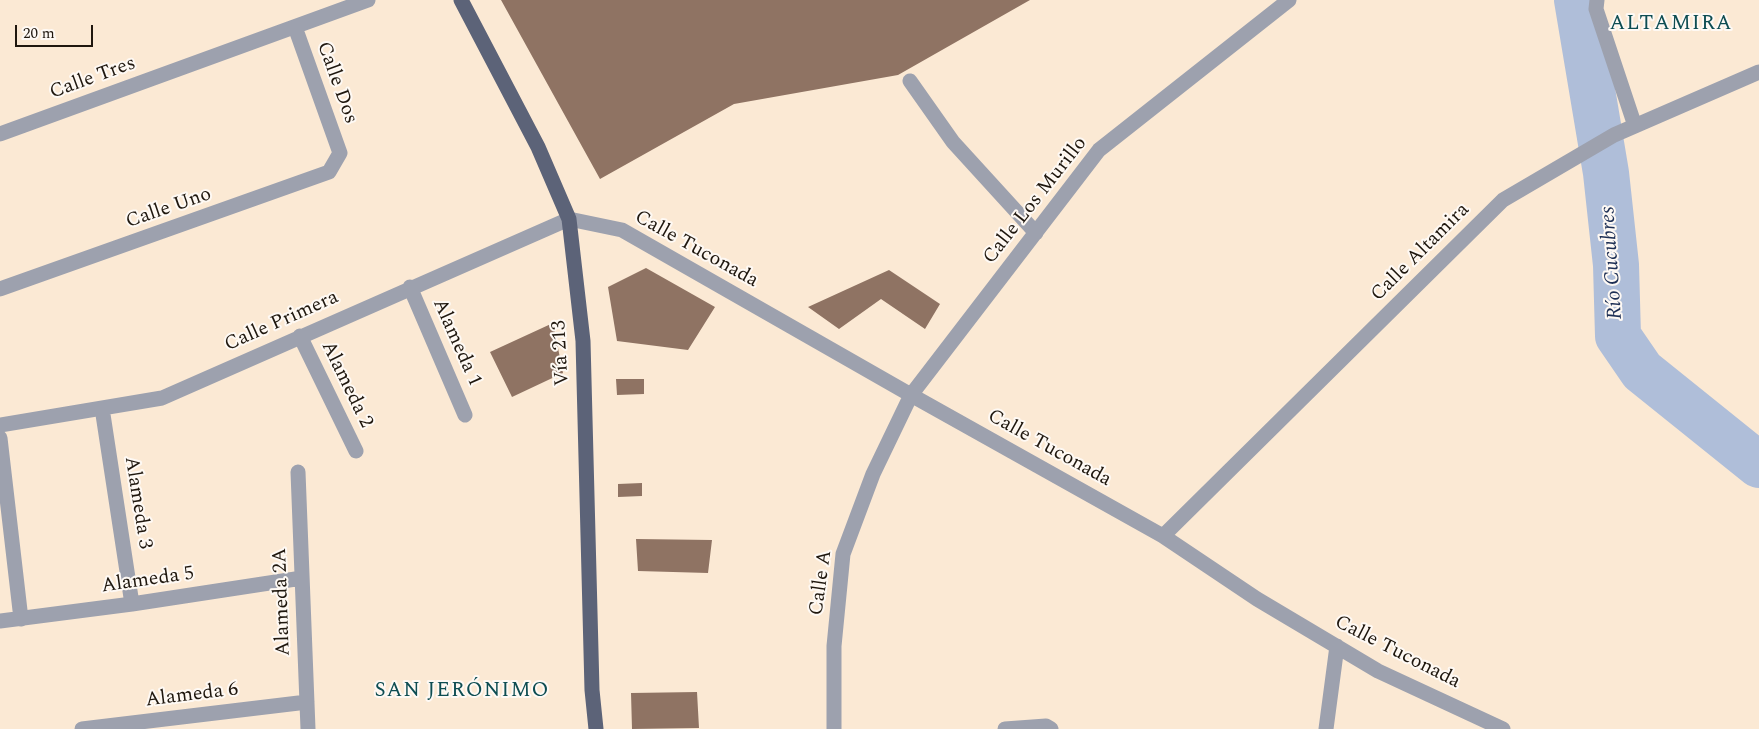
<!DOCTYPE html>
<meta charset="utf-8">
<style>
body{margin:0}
#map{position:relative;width:1759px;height:729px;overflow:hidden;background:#fbe9d4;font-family:Spectral,serif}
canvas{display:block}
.scale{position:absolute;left:15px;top:25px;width:78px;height:22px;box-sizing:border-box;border:2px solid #1f170e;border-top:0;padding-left:6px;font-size:15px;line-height:18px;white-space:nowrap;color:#1f170e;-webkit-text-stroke:4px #fef9f4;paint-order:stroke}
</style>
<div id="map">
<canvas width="1759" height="729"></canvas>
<div class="scale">20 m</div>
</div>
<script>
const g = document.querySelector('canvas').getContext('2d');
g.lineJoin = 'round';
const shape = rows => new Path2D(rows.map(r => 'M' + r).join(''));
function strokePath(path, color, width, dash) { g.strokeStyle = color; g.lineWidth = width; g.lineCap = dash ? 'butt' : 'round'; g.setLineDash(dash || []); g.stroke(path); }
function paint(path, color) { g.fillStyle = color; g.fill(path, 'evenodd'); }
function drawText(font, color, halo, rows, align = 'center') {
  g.font = font + ' Spectral,serif'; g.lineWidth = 4; g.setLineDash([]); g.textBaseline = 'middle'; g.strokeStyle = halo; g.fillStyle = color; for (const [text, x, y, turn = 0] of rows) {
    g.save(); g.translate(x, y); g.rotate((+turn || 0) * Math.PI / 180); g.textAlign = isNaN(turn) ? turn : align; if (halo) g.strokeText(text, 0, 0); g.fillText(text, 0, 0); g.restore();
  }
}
const river = shape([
 [1577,0,1606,173,1616,265,1618,336,1642,371,1759,465]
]);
const building = shape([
 [501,0,1030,0,898,75,734,104,600,179],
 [646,268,715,307,688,350,617,341,608,287],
 [889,270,940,304,925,329,881,299,839,329,808,307],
 [553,323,563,373,512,397,490,352],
 [616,379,644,379,644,394,617,395],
 [642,483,642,496,618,497,618,484],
 [636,539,712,540,708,573,638,571],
 [697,692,699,728,632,729,631,693]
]);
const minor = shape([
 [1597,0,1596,9,1635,126],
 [910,81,953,142,1036,233],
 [0,134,368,0],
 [410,287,465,415],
 [0,289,329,172,340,153,295,27],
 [300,336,356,451],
 [102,408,132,604],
 [0,425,162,398,569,219,622,230,911,395,1163,536,1257,599,1378,671,1503,729],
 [0,438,21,619],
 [298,472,308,729],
 [1163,536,1503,200,1614,135,1759,72],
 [0,621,132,604,302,578],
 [82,729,307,702],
 [834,729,834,646,843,554,873,474,911,395,1099,150,1289,0],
 [1005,729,1046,726,1051,729],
 [1326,729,1337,646]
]);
const major = shape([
 [461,0,538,147,569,219,583,341,592,690,596,729]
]);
const streetNames = [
 ["Calle Tres",93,79,-20],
 ["Calle Dos",336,83,70],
 ["Calle Los Murillo",1036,201,-52],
 ["Calle Uno",169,209,-19],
 ["Calle Tuconada",696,250,29],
 ["Calle Altamira",1421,253,-45],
 ["Calle Primera",282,322,-24],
 ["Alameda 1",456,343,66],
 ["Vía 213",562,353,-93],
 ["Alameda 2",346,385,64],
 ["Calle Tuconada",1049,449,29],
 ["Alameda 3",137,503,81],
 ["Alameda 5",148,581,-8],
 ["Calle A",822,583,-82],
 ["Alameda 2A",283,602,-92],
 ["Calle Tuconada",1397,653,27],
 ["Alameda 6",192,696,-7]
];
const neighbourhoodNames = [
 ["ALTAMIRA",1671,25],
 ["SAN JERÓNIMO",462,692]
];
const waterNames = [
 ["Río Cucubres",1613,263,-94]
];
strokePath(river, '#afbed9', 46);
paint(building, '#8f7363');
strokePath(minor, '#9da1ae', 15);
strokePath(major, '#5c6378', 15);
drawText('20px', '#1f170e', '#fef9f4', streetNames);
g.letterSpacing = '1px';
drawText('21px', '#0e4d52', '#fef9f4', neighbourhoodNames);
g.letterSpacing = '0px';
drawText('italic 21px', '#1c2e54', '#fef9f4', waterNames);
</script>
